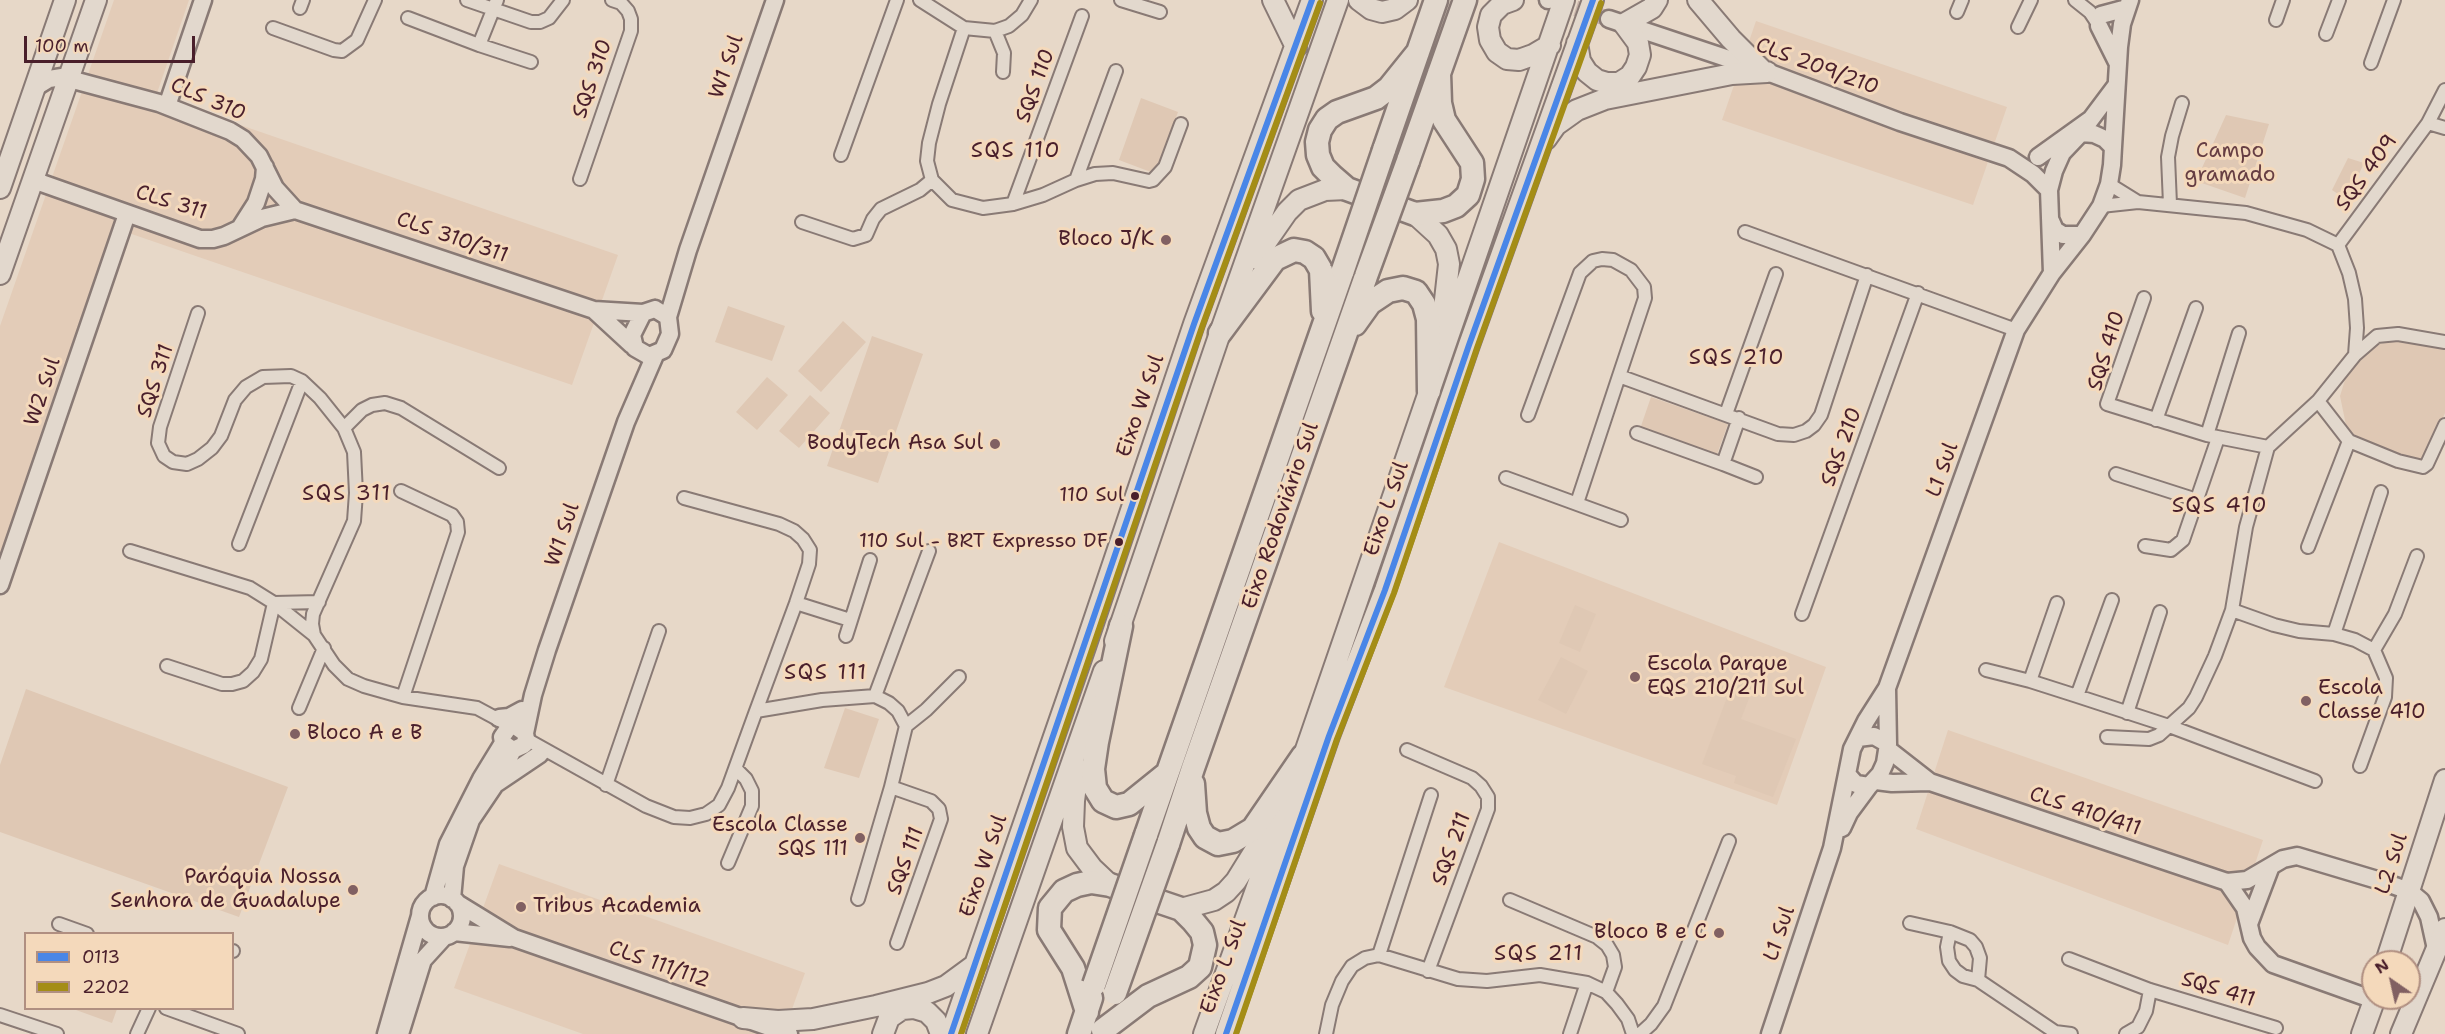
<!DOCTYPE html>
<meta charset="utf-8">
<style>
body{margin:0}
#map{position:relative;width:2445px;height:1034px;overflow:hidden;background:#e7d8c8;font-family:"Shantell Sans",sans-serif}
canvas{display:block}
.legend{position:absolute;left:24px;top:932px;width:210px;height:78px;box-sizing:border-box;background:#f4d9bb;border:2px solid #b08f81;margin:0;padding:8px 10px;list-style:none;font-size:18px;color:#4a1f2b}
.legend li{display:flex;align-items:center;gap:12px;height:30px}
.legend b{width:30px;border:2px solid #b08f81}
.north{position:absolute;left:2361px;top:950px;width:60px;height:60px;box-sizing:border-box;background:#f4d9bb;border:2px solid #b08f81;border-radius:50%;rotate:326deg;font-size:16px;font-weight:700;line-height:24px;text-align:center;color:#4a1f2b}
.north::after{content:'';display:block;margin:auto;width:21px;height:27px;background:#816062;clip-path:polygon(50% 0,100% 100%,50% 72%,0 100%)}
.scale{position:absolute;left:24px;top:36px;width:171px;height:27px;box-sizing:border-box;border:3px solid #4a1f2b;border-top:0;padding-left:8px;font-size:18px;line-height:21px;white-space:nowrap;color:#4a1f2b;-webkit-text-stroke:4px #f4d9bb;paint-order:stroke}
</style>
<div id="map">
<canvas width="2445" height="1034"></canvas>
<ul class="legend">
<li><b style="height:8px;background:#4986e7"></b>0113</li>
<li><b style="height:8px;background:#a48d16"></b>2202</li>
</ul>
<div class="north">N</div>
<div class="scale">100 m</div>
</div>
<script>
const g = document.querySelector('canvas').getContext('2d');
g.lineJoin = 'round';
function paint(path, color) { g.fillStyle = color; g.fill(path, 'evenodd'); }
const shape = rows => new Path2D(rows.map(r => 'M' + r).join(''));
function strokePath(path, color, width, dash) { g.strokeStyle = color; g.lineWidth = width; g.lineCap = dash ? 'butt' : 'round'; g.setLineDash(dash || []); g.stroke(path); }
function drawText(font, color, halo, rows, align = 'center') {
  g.font = font + ' "Shantell Sans",sans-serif'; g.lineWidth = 6; g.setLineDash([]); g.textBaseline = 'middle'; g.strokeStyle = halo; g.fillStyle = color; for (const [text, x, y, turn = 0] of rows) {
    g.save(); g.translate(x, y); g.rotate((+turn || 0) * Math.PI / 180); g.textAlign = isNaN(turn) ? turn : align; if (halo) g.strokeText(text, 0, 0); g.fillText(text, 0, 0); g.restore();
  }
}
const built = shape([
 [114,0,189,0,156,96,618,255,572,385,117,229,0,564,0,326],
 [1756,21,2007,107,1973,205,1722,120],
 [1499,542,1826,667,1777,805,1444,687],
 [1948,730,2263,840,2228,945,1916,829],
 [499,864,805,973,783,1034,583,1034,454,988]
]);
const green = shape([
 [1141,98,1178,112,1156,174,1119,160],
 [2226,115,2269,124,2245,198,2196,181],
 [2348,158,2364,163,2347,200,2332,190],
 [728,306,785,326,772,361,715,342],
 [843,321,866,342,821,392,798,371],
 [872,336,923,354,878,483,827,466],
 [2415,339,2445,349,2445,413,2424,465,2359,443,2347,430,2340,396,2345,380,2354,366,2368,353,2380,344,2393,340],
 [767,377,788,395,757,430,736,412],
 [810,395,830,413,799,448,779,431],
 [1651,397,1728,424,1716,457,1640,429],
 [1575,605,1596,614,1580,652,1559,643],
 [1561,657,1588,671,1566,714,1538,700],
 [1735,676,1755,683,1741,719,1796,739,1773,797,1734,783,1736,776,1702,764],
 [26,689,288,787,239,917,0,832,0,765],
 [845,708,879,719,859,778,824,768],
 [77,1008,117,1008,117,1009,112,1023,76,1010]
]);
const secondaryTunnel = shape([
 [1553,1,1609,19]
]);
const street = shape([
 [467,0,531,22,540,22,549,18,563,0],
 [920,0,964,28,939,104,929,143,927,161,932,180,952,200,983,208,1013,204,1043,195,1076,180,1095,174,1113,173,1149,181,1153,180,1165,167,1181,124],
 [1121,0,1160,12],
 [2075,0,2090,12,2102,30],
 [300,8,303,0],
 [1957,12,1962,0],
 [408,18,479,45,497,0],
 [2276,20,2283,0],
 [2018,27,2031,0],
 [273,28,334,50,342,51,357,40,375,0],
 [964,28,995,31,1009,26,1022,15,1031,0],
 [995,31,1004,53,1003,72],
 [2326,34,2339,0],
 [479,45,531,62],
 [2371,63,2394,0],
 [2445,90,2428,123,2445,128],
 [841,155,897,0],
 [580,179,631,31,631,19,628,11,621,3,612,0],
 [1076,180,1116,71],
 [2109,184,2138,202],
 [1013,204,1082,16],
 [2170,204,2168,157,2172,136,2182,103],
 [2101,206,2138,202,2246,213,2307,230,2338,245],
 [802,222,853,239,866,235,873,219,881,209,920,190,932,180],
 [1745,232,2016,330],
 [2338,245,2428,123],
 [2144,298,2107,404,2207,435],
 [198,313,160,427,158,443,164,456,173,462,187,464,198,459,212,448,221,436,235,400,246,387,263,377,291,376,302,381,320,398,344,428,354,452,356,493,354,521,313,614,312,624,314,635,334,665,348,679,364,686,403,697,477,708,503,722],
 [2239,333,2207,435,2268,447,2318,401,2355,355,2357,328,2355,299,2349,273,2338,245],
 [2355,355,2377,336,2398,334,2445,342],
 [1726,414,1776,274],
 [1528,415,1580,273,1593,261,1602,259,1613,260,1631,270,1644,287,1645,298,1619,376],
 [2156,420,2196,308],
 [344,428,362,410,372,405,385,403,401,408,499,468],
 [1637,433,1723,464,1739,418],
 [2349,441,2398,461,2423,467,2427,464,2445,425],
 [1723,464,1756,477],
 [2116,474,2197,500],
 [1506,478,1621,520],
 [401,491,452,515,457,522,458,532,403,697],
 [684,498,779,524,794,531,803,539,810,550,809,564,796,603,756,711],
 [1577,503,1619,376,1778,434,1794,435,1806,431,1814,425,1821,415,1867,275],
 [239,544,302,381],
 [2145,546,2171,550,2183,540,2218,438],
 [2308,547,2349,441,2318,401],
 [130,551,250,588,274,603,314,635],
 [2112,600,2077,696,2169,726,2189,708,2196,697,2215,656,2232,610,2246,527,2268,447],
 [274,603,319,602],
 [796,603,850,620],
 [2057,603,2030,681,2077,696],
 [2232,610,2274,625,2299,631,2334,634,2355,640,2374,650,2386,678,2385,697,2360,766],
 [1802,614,1918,293],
 [2334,634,2381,492],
 [846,636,870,560],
 [2374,650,2395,614,2417,556],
 [167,666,222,684,232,684,243,681,253,672,261,659,274,603],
 [1986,670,2030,681],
 [875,696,929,551],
 [299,708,324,648],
 [2127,713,2160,612],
 [2107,737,2149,739,2159,735,2169,726,2315,781],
 [526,739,646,806,674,817,690,818,706,814,719,805,728,788,756,711,822,700,875,696,889,703,898,711,906,726],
 [1407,750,1472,778,1481,786,1488,797,1488,809,1428,971],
 [606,785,659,631],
 [891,787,906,726,926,710,959,677],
 [728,863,752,806,752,791,746,779,736,769],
 [858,899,891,787,931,801,939,809,941,819,897,943],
 [1510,900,1597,937,1607,945,1613,955,1615,967,1606,992],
 [1910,923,1950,932,1970,940,1976,947,1980,958,1978,980,1963,976,1955,970,1949,961,1947,947,1950,932],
 [59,924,87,934],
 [232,951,233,951],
 [1379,955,1431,795],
 [2069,959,2150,990,2276,1028],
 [1978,980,2055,1032,2054,1034],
 [166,1008,238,1034],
 [0,1015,57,1034],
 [2055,1032,2071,1034],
 [137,1034,149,1008],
 [1326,1034,1332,1005,1342,981,1352,966,1365,958,1379,955,1458,979,1487,981,1540,975,1587,983,1606,992,1617,1004,1628,1019,1633,1034],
 [1570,1034,1587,983],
 [1640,1034,1651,1024,1664,1006,1729,841],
 [2126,1034,2138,1027,2146,1011,2150,990]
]);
const secondary = shape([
 [1548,0,1549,0],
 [2101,15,2127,8],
 [1609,19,1762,70,1900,122,2009,158,2033,174,2049,190],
 [2099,26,2117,62],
 [36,87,49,79,62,77,159,103,230,131,243,139,259,156,275,188,295,210,594,310,643,313],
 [167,106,203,0],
 [2085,127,2115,87],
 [2113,147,2119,47,2122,24,2130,0],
 [2038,157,2091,119],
 [33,180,200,239,213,239,224,236,262,218,295,210],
 [2051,221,2055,230,2063,235,2082,235,2101,206,2109,184,2112,165,2113,147,2105,139,2094,134,2081,133,2062,153,2054,171,2049,190,2052,273],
 [240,228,256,203,264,179,265,167],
 [655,309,668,317,670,334,663,350,649,356,635,348,632,335,643,313,655,309],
 [594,310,632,345],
 [668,317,688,250,775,0],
 [0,585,127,214],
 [1887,689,1888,744],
 [499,718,509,717,522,710],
 [525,733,515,726,509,727,502,737,503,743,513,750,524,745,526,739,525,733,533,695,547,650,626,422,655,355],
 [1858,738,1874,736,1888,744,1885,763,1880,774,1869,786,1856,784,1847,774,1852,749,1866,721,1887,688,2016,330,2052,273,2082,235],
 [1889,750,1930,782],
 [1876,781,1892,783,1930,782,2227,882,2247,880,2283,859,2297,856,2384,882,2409,891,2421,901,2429,917,2436,949],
 [497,783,540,754],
 [1842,828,1849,813,1869,786],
 [2227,882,2245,908,2252,938,2257,947,2273,964,2374,1000],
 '420 916a21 21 0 1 1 42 0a21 21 0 1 1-42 0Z',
 [433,897,448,844,481,779,503,743],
 [452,899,455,866,471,820,496,783,513,750],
 [457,903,514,938,789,1034],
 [2249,924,2271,866],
 [454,932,510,938],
 [386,1034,420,916],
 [400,1034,423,960,444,937],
 [1770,1034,1832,848,1847,774]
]);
const primary = shape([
 [1273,0,1296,47],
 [1359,0,1371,9,1382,12,1395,9,1407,0],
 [1513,0,1502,4,1491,15,1488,27,1490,40,1497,52,1507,59,1519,60,1533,55,1550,45],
 [1698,0,1731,39,1762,70],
 [1577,43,1580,61,1587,72,1597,80,1607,83,1619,83,1630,76,1636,67,1640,55,1638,43,1624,24,1652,8,1657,0],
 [1546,139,1556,125,1577,110,1605,99,1732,74,1767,72],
 [0,188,65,0],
 [1415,214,1438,235,1446,249,1449,264,1441,336],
 [1255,258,1287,212,1299,200,1325,190,1347,189],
 [0,274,96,0],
 [1115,641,1220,333,1338,0],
 [1078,770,1074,801,1073,827,1077,848,1092,868,1110,885],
 [1181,909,1214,900,1226,892,1236,881,1270,826],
 [2386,962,2445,780],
 [743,1018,778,1021,813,1019,876,1006,928,993,946,986,976,964],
 [883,1034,889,1018,902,1009,914,1008,927,1012,936,1021,941,1034],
 [951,1034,1084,650,1194,324,1312,0],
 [977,1034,1104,671],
 [1204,1034,1291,793,1564,0],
 [1226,1034,1329,736,1385,590,1469,345,1593,0],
 [2362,1034,2375,998],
 [2401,1034,2445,929]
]);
const highway = shape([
 [1418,52,1389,88,1376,98,1337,112,1327,119,1320,130,1317,142,1318,155,1323,167,1332,176,1347,189,1415,214,1443,211,1456,206,1468,195,1473,179,1472,163,1444,120,1440,103,1439,73],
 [1384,150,1436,0],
 [1408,161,1465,0],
 [1355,324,1370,303,1388,291,1403,288,1416,292,1424,304,1428,319,1429,391],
 [1220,333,1275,259,1294,250,1305,252,1314,258,1321,270,1323,311],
 [1121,626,1097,742,1093,769,1095,788,1103,801,1116,807,1129,804,1165,775],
 [1193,784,1195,813,1199,828,1205,837,1218,844,1233,841,1253,829,1303,756],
 [1146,835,1343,270],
 [1168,844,1193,768,1366,276],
 [1087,1012,1073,968,1049,930,1050,908,1064,891,1077,885,1091,882,1110,885,1181,909,1193,921,1202,932,1205,945,1200,967,1189,977,1148,996,1103,1030],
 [1079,1034,1091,998]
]);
const highwayBridge = shape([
 [1343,270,1384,150],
 [1366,276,1408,161],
 [1094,985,1146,835],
 [1115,993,1168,844]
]);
const bus1 = shape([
 [951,1034,1194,324,1312,0],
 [1226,1034,1329,736,1385,590,1469,345,1593,0]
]);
const bus2 = shape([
 [961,1034,1202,327,1320,3],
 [1236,1034,1337,739,1394,593,1477,348,1601,3]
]);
const markers = [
 [1166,240,6,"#816062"],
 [995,444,6,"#816062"],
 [1135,496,5,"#4a1f2b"],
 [1119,542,5,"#4a1f2b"],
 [1635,677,6,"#816062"],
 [2306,701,6,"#816062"],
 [295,734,6,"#816062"],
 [860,838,6,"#816062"],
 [353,890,6,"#816062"],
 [521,907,6,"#816062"],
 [1719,933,6,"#816062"]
];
const busNames = [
 ["110 Sul",1124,496],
 ["110 Sul - BRT Expresso DF",1108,542]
];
const streetNames = [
 ["W1 Sul",727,67,-71],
 ["CLS 209/210",1817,67,20],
 ["SQS 310",593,79,-71],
 ["SQS 110",1036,86,-70],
 ["CLS 310",208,100,23],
 ["SQS 409",2367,173,-54],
 ["CLS 311",171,203,17],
 ["CLS 310/311",452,238,19],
 ["SQS 410",2107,351,-73],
 ["SQS 311",156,381,-72],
 ["W2 Sul",43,392,-71],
 ["Eixo W Sul",1141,406,-71],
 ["SQS 210",1842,447,-70],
 ["L1 Sul",1943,470,-70],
 ["Eixo L Sul",1387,509,-71],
 ["Eixo Rodoviário Sul",1281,516,-71],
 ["W1 Sul",563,535,-71],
 ["CLS 410/411",2085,812,18],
 ["SQS 211",1452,849,-70],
 ["SQS 111",906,861,-70],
 ["L2 Sul",2392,864,-72],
 ["Eixo W Sul",984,866,-71],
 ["L1 Sul",1780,934,-71],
 ["CLS 111/112",659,965,19],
 ["Eixo L Sul",1224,967,-70],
 ["SQS 411",2218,990,17]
];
const parkNames = [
 ["Campo",2230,152],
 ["gramado",2230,176]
];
const poiNames = [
 ["Bloco J/K",1154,240],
 ["BodyTech Asa Sul",983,444],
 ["Escola Parque",1647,665,"left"],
 ["EQS 210/211 Sul",1647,689,"left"],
 ["Escola",2318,689,"left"],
 ["Classe 410",2318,713,"left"],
 ["Bloco A e B",307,734,"left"],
 ["Escola Classe",848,826],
 ["SQS 111",848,850],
 ["Paróquia Nossa",341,878],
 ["Senhora de Guadalupe",341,902],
 ["Tribus Academia",533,907,"left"],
 ["Bloco B e C",1707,933]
];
const neighbourhoodNames = [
 ["SQS 110",1016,151],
 ["SQS 210",1737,358],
 ["SQS 311",347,494],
 ["SQS 410",2220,506],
 ["SQS 111",826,673],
 ["SQS 211",1539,954]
];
paint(built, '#e3ccb8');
paint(green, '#dfc8b4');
strokePath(secondaryTunnel, '#c8b3a9', 16, [16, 8]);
strokePath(street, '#897a75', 16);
strokePath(secondary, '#897a75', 21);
strokePath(primary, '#897a75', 24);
strokePath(highway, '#897a75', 27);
strokePath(street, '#e2d8cd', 12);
strokePath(secondary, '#e2d8cd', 16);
strokePath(primary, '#e2d8cd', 20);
strokePath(highway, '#e2d8cd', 22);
strokePath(highwayBridge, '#897a75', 27, []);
strokePath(highwayBridge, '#e2d8cd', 22);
strokePath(bus1, '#4986e7', 6);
strokePath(bus2, '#a48d16', 6);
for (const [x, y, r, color] of markers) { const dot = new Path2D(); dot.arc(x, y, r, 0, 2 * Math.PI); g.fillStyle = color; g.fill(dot); strokePath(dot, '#f4d9bb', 2); }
drawText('20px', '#4a1f2b', '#f4d9bb', busNames, 'right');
drawText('21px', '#4a1f2b', '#f4d9bb', streetNames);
drawText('21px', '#663e43', '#f4d9bb', parkNames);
drawText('21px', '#4a1f2b', '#f4d9bb', poiNames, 'right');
g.letterSpacing = '1.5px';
drawText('22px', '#4a1f2b', '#f4d9bb', neighbourhoodNames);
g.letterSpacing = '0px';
</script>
